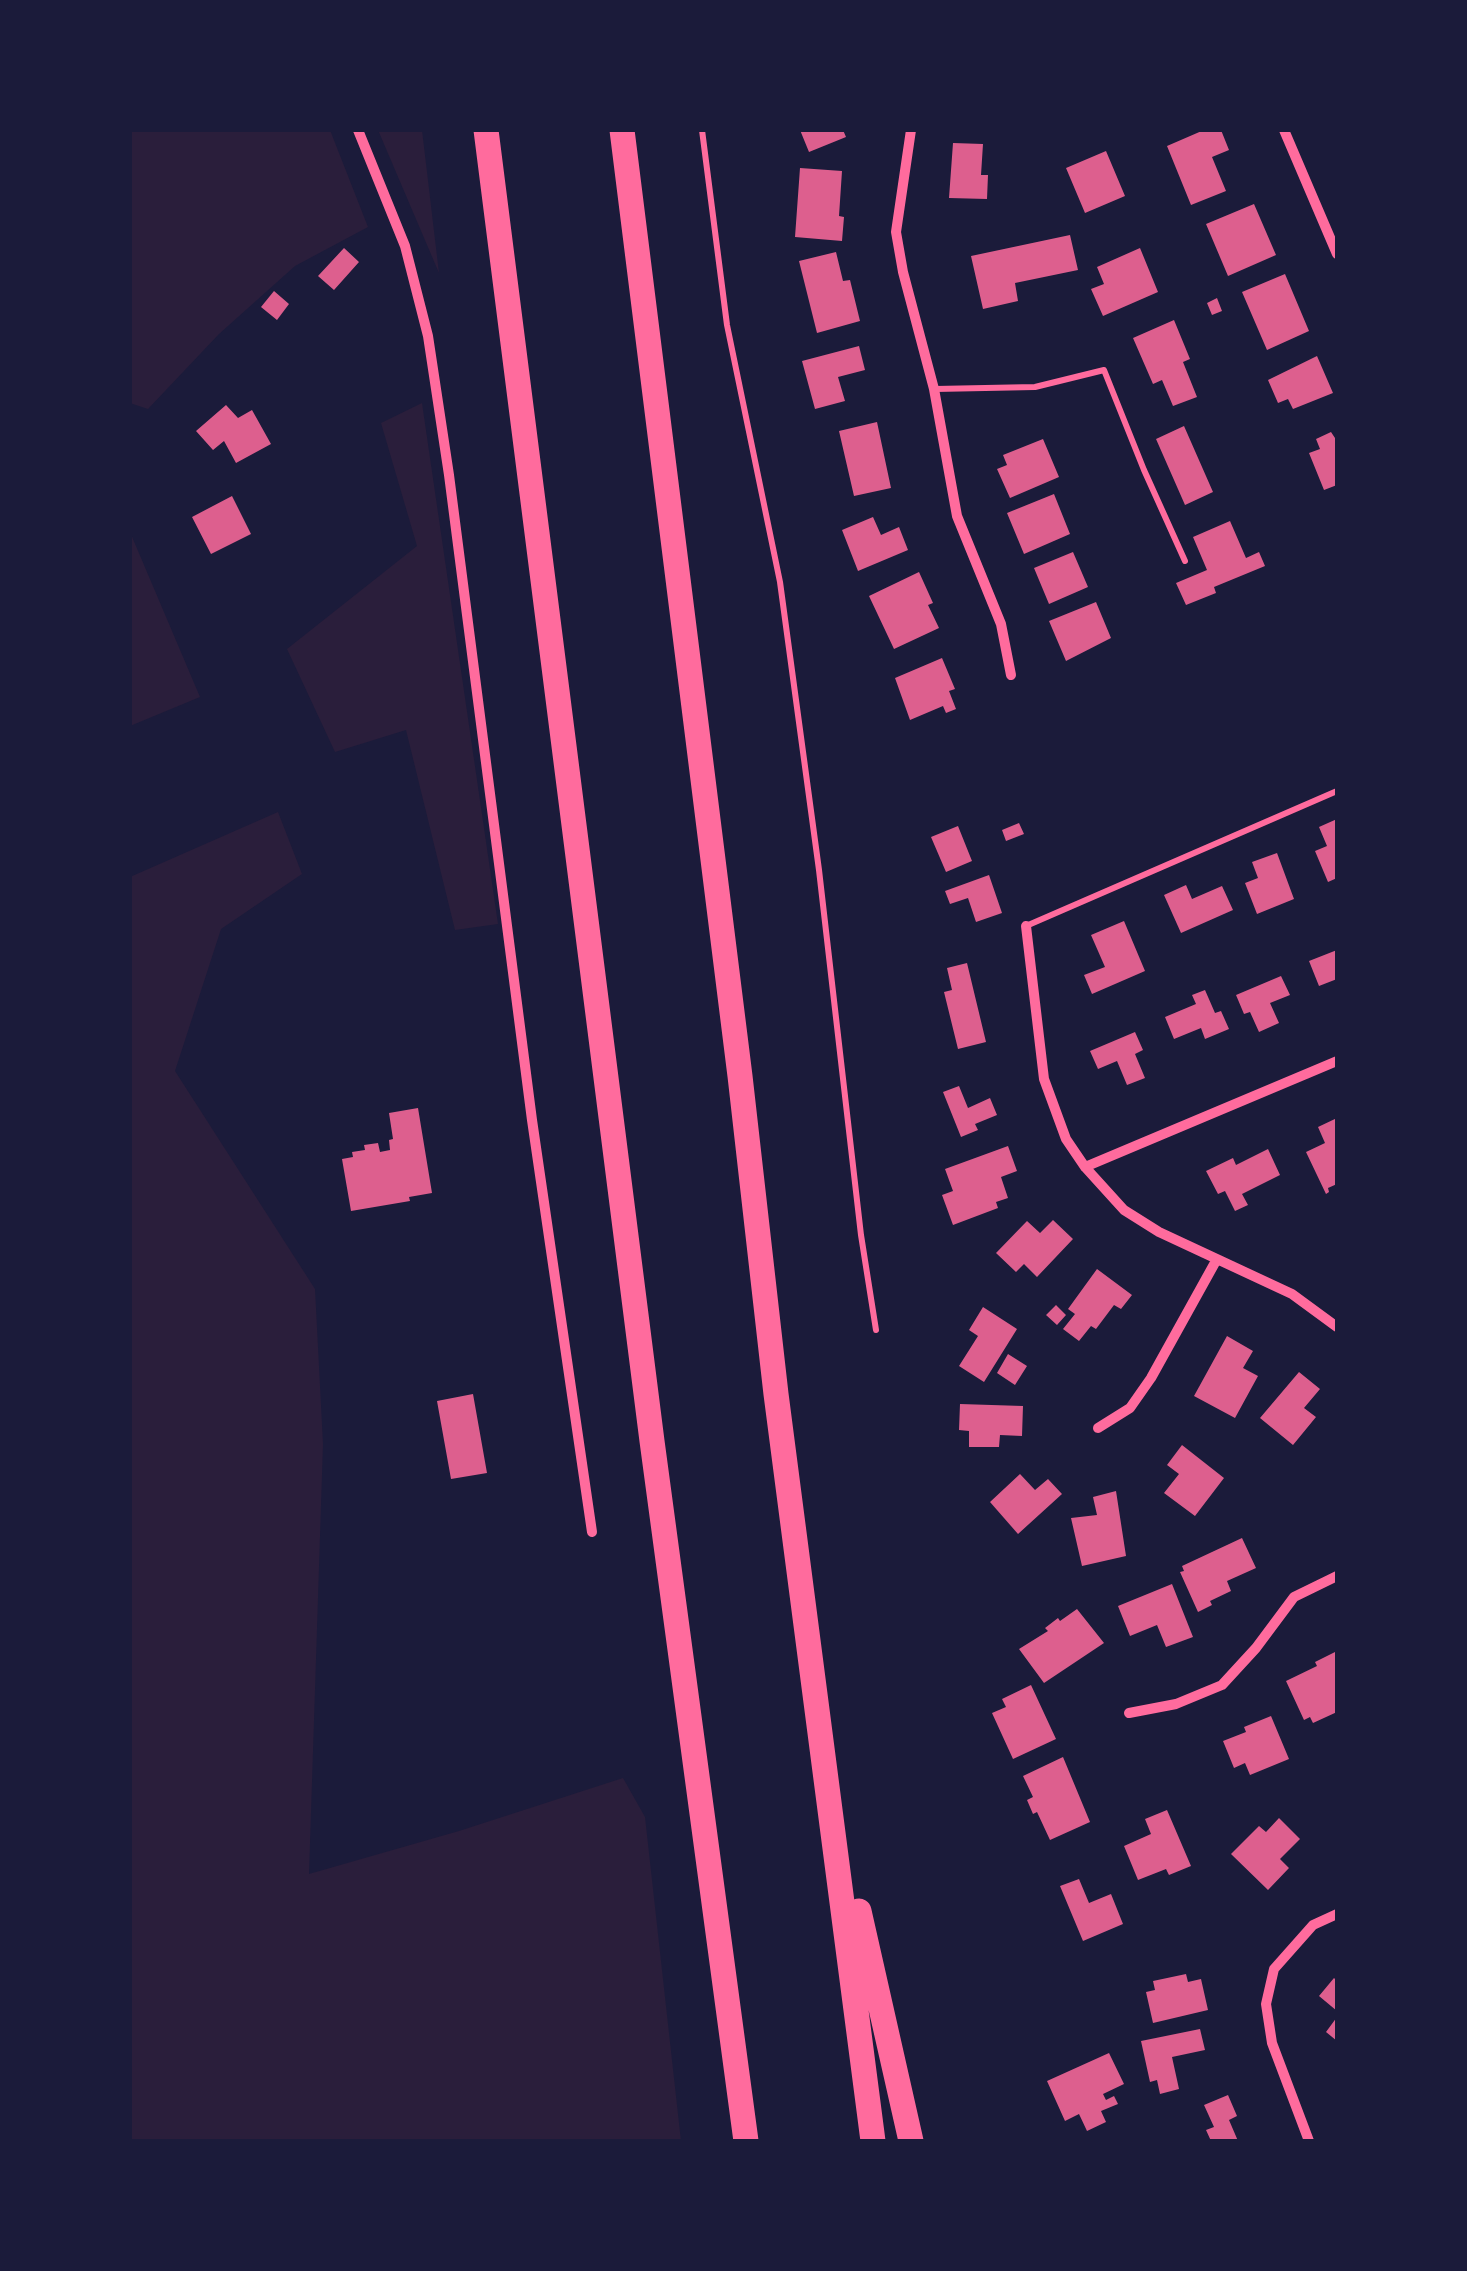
<!DOCTYPE html>
<style>
body{margin:0}
#map{position:relative;width:1467px;height:2271px;overflow:hidden;background:#1b1b3a;font-family:Merriweather,serif}
canvas{display:block}
.frame{position:absolute;inset:0;border:132px solid #1b1b3a;pointer-events:none}
</style>
<div id="map">
<canvas width="1467" height="2271"></canvas>
<div class="frame"></div>
</div>
<script>
const g = document.querySelector('canvas').getContext('2d');
g.lineJoin = 'round';
function paint(path, color) { g.fillStyle = color; g.fill(path, 'evenodd'); }
const shape = rows => new Path2D(rows.map(r => 'M' + r).join(''));
function strokePath(path, color, width, dash) { g.strokeStyle = color; g.lineWidth = width; g.lineCap = dash ? 'butt' : 'round'; g.setLineDash(dash || []); g.stroke(path); }
const green = shape([
 [130,130,330,130,368,227,295,266,219,334,148,409,130,403],
 [378,130,422,130,439,273],
 [422,403,498,924,455,930,406,730,335,752,287,649,417,546,381,423],
 [130,532,200,697,130,726],
 [278,812,302,874,221,929,175,1071,315,1289,323,1444,309,1874,459,1831,623,1778,645,1817,681,2141,130,2141,130,877]
]);
const building = shape([
 [800,130,843,130,846,137,809,152],
 [1204,130,1221,130,1229,150,1212,157,1226,191,1191,205,1167,146],
 [953,143,983,144,981,175,988,175,987,199,949,198],
 [1106,151,1125,196,1085,213,1066,168],
 [800,168,842,171,839,216,844,217,842,241,795,237],
 [1254,204,1276,255,1228,276,1206,224],
 [1070,235,1078,270,1015,283,1018,301,983,309,971,256],
 [344,248,359,262,334,290,318,276],
 [1140,248,1158,292,1103,316,1091,289,1104,284,1097,267],
 [836,252,843,281,850,280,860,321,817,333,799,261],
 [1285,274,1309,331,1267,350,1242,292],
 [274,291,289,304,277,320,261,307],
 [1217,298,1222,311,1212,315,1207,303],
 [1174,320,1190,359,1183,362,1197,397,1173,406,1162,380,1153,384,1133,338],
 [859,346,865,370,838,377,845,401,815,409,802,361],
 [1317,356,1333,393,1293,409,1288,399,1278,403,1268,380],
 [226,405,238,418,252,410,271,444,236,463,224,441,213,450,196,431],
 [877,422,891,488,854,496,839,431],
 [1184,426,1213,492,1185,505,1156,439],
 [1331,432,1337,441,1337,485,1324,490,1309,453,1320,449,1316,439],
 [1043,439,1059,477,1010,498,997,469,1007,465,1003,455],
 [1054,494,1070,534,1024,554,1007,513],
 [232,496,251,534,211,554,192,517],
 [873,517,881,535,899,527,908,550,858,571,842,530],
 [1230,521,1246,558,1259,552,1265,566,1214,587,1216,593,1186,605,1176,583,1207,570,1193,537],
 [1073,552,1088,587,1049,604,1034,568],
 [919,572,933,603,928,605,939,628,894,649,869,596],
 [1096,602,1111,638,1066,661,1049,621],
 [942,658,955,689,949,691,956,709,946,713,943,706,910,720,895,678],
 [1337,819,1337,878,1328,882,1315,851,1327,846,1319,827],
 [1019,823,1024,834,1006,841,1002,830],
 [958,826,972,861,946,872,931,837],
 [1277,853,1294,899,1257,914,1245,883,1258,878,1252,862],
 [989,875,1002,913,976,922,968,898,950,904,945,891],
 [1186,885,1192,899,1222,886,1233,910,1181,933,1164,895],
 [1124,921,1145,971,1092,994,1084,975,1105,967,1091,935],
 [1337,950,1337,979,1319,986,1309,961],
 [967,963,986,1042,958,1049,944,992,952,990,947,968],
 [1281,976,1290,995,1270,1003,1279,1023,1259,1032,1250,1012,1244,1014,1236,995],
 [1205,990,1215,1013,1221,1011,1229,1029,1205,1039,1201,1028,1174,1039,1165,1017,1196,1004,1192,995],
 [1135,1032,1143,1050,1135,1054,1145,1078,1127,1085,1117,1061,1098,1069,1090,1051],
 [959,1086,968,1108,990,1098,997,1115,975,1124,978,1130,961,1137,943,1092],
 [418,1108,432,1193,409,1197,410,1201,351,1211,342,1159,353,1157,352,1152,365,1150,364,1145,378,1143,380,1152,390,1150,389,1140,393,1139,389,1113],
 [1337,1118,1337,1184,1328,1188,1329,1192,1326,1194,1306,1152,1325,1143,1318,1127],
 [1008,1146,1017,1171,1001,1177,1008,1198,996,1202,998,1208,953,1225,942,1195,953,1191,945,1169],
 [1268,1149,1280,1175,1242,1194,1248,1205,1235,1211,1225,1191,1218,1194,1206,1171,1233,1158,1236,1165],
 [1053,1220,1073,1239,1037,1277,1024,1264,1016,1272,996,1253,1027,1221,1040,1233],
 [1097,1269,1132,1295,1121,1309,1114,1305,1096,1329,1091,1326,1079,1341,1063,1329,1075,1314,1068,1309],
 [1056,1305,1066,1315,1057,1325,1046,1315],
 [983,1307,1017,1329,984,1382,959,1366,978,1336,969,1330],
 [1227,1336,1253,1351,1243,1368,1258,1376,1235,1418,1194,1396],
 [1008,1354,1027,1366,1015,1385,997,1373],
 [1299,1372,1320,1389,1304,1408,1316,1417,1293,1445,1260,1418],
 [473,1394,487,1473,451,1479,437,1401],
 [960,1404,1023,1406,1022,1436,1000,1435,999,1447,969,1447,969,1431,959,1430],
 [1182,1445,1224,1478,1195,1516,1164,1493,1179,1474,1167,1465],
 [1020,1474,1035,1490,1048,1479,1062,1494,1018,1534,990,1502],
 [1116,1491,1126,1556,1082,1566,1071,1518,1097,1515,1093,1497],
 [1242,1538,1256,1568,1227,1581,1231,1591,1210,1601,1212,1605,1198,1612,1180,1572,1184,1571,1182,1566],
 [1172,1584,1193,1637,1166,1647,1157,1625,1130,1636,1118,1606],
 [1077,1609,1104,1643,1044,1683,1019,1649,1048,1631,1045,1628,1058,1618,1060,1621],
 [1337,1651,1337,1712,1313,1723,1310,1717,1304,1720,1286,1681,1317,1666,1315,1662],
 [1031,1685,1056,1739,1013,1759,992,1713,1006,1707,1002,1699],
 [1271,1716,1289,1759,1250,1775,1245,1763,1234,1768,1223,1741,1246,1732,1244,1727],
 [1063,1757,1090,1822,1050,1840,1037,1812,1033,1814,1027,1800,1033,1797,1023,1776],
 [1167,1810,1191,1866,1169,1875,1166,1869,1138,1880,1124,1846,1151,1834,1145,1819],
 [1279,1818,1300,1839,1280,1859,1289,1868,1268,1890,1231,1854,1259,1826,1266,1832],
 [1079,1879,1089,1903,1111,1894,1123,1924,1083,1941,1060,1886],
 [1186,1974,1188,1982,1201,1979,1208,2010,1153,2023,1146,1992,1155,1990,1153,1981],
 [1334,1978,1337,1981,1337,2011,1319,1996],
 [1337,2017,1337,2041,1326,2032],
 [1200,2029,1205,2050,1172,2057,1179,2089,1160,2094,1157,2080,1150,2082,1141,2041],
 [1109,2053,1124,2084,1103,2094,1106,2100,1114,2096,1118,2104,1101,2111,1106,2122,1087,2131,1079,2114,1065,2121,1047,2081],
 [1228,2095,1237,2116,1229,2120,1238,2141,1211,2141,1206,2130,1214,2127,1204,2105]
]);
const service = shape([
 [702,130,727,325,780,582,819,870,861,1235,876,1330],
 [935,389,1035,387,1104,370,1144,470,1185,561],
 [1026,926,1337,791]
]);
const minor = shape([
 [358,130,405,246,428,336,449,475,532,1120,592,1532],
 [911,130,896,232,903,272,934,389,957,516,1001,624,1011,675],
 [1284,130,1337,254],
 [1026,926,1044,1079,1066,1139,1085,1167,1124,1210,1159,1232,1292,1294,1337,1327],
 [1085,1167,1337,1061],
 [1098,1428,1130,1408,1151,1378,1217,1259],
 [1129,1713,1176,1704,1222,1685,1256,1648,1294,1597,1337,1576],
 [1309,2141,1272,2043,1266,2004,1274,1969,1313,1925,1337,1914]
]);
const motorway = shape([
 [486,130,652,1441,746,2141],
 [622,130,740,1076,776,1394,873,2141],
 [859,1911,911,2141]
]);
paint(green, '#2a1e3b');
paint(building, '#dd5f8e');
strokePath(service, '#ff6b9d', 6);
strokePath(minor, '#ff6b9d', 10);
strokePath(motorway, '#ff6b9d', 25);
</script>
